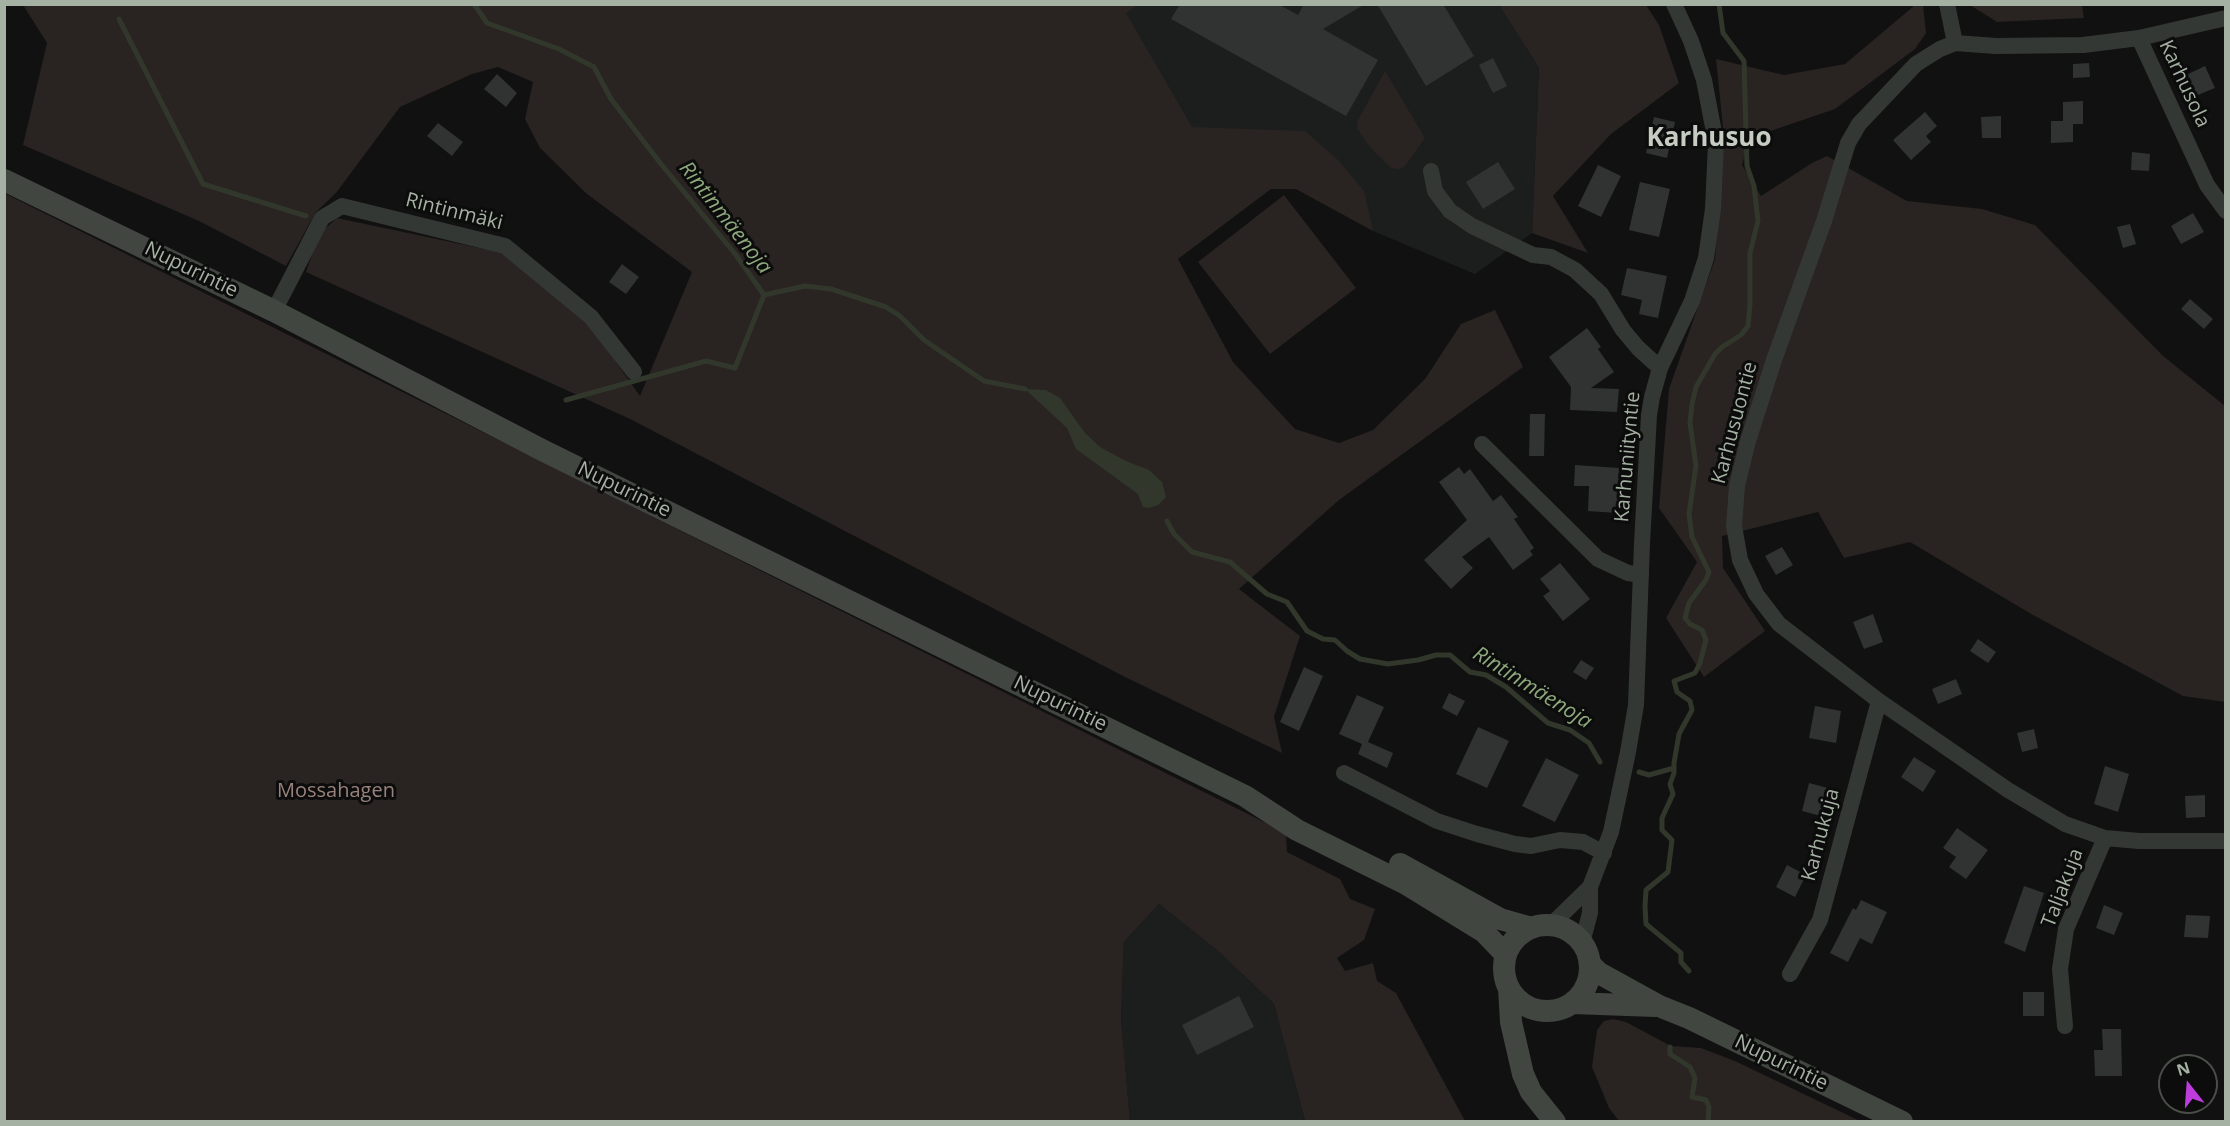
<!DOCTYPE html>
<meta charset="utf-8">
<style>
body{margin:0}
#map{position:relative;width:2230px;height:1126px;overflow:hidden;background:#101110;font-family:"Open Sans",sans-serif}
canvas{display:block}
.frame{position:absolute;inset:0;border:6px solid #a5b1a3;pointer-events:none}
.north{position:absolute;left:2158px;top:1054px;width:60px;height:60px;box-sizing:border-box;background:#0b0c0b;border:2px solid #494e48;border-radius:50%;rotate:343deg;font-size:16px;font-weight:700;line-height:24px;text-align:center;color:#a5b1a3}
.north::after{content:'';display:block;margin:auto;width:21px;height:27px;background:#bd3ddc;clip-path:polygon(50% 0,100% 100%,50% 72%,0 100%)}
</style>
<div id="map">
<canvas width="2230" height="1126"></canvas>
<div class="frame"></div>
<div class="north">N</div>
</div>
<script>
const g = document.querySelector('canvas').getContext('2d');
g.lineJoin = 'round';
function paint(path, color) { g.fillStyle = color; g.fill(path, 'evenodd'); }
const shape = rows => new Path2D(rows.map(r => 'M' + r).join(''));
function strokePath(path, color, width, dash) { g.strokeStyle = color; g.lineWidth = width; g.lineCap = dash ? 'butt' : 'round'; g.setLineDash(dash || []); g.stroke(path); }
function drawText(font, color, halo, rows, align = 'center') {
  g.font = font + ' "Open Sans",sans-serif'; g.lineWidth = 6; g.setLineDash([]); g.textBaseline = 'middle'; g.strokeStyle = halo; g.fillStyle = color; for (const [text, x, y, turn = 0] of rows) {
    g.save(); g.translate(x, y); g.rotate((+turn || 0) * Math.PI / 180); g.textAlign = isNaN(turn) ? turn : align; if (halo) g.strokeText(text, 0, 0); g.fillText(text, 0, 0); g.restore();
  }
}
const built = shape([
 [1138,4,1499,5,1539,68,1532,233,1475,274,1373,231,1296,189,1271,189,1213,165,1125,13],
 [1159,904,1218,951,1274,1004,1305,1121,1130,1121,1121,1018,1124,942]
]);
const green = shape([
 [23,5,1138,5,1126,13,1192,127,1305,131,1338,160,1364,191,1373,231,1296,189,1271,189,1178,259,1233,362,1295,429,1339,443,1373,430,1425,379,1461,324,1495,310,1523,367,1339,500,1239,589,1300,636,1274,717,1282,753,1123,676,630,419,306,272,319,234,337,218,503,253,589,324,640,396,692,272,587,194,540,148,525,119,533,82,498,67,472,74,400,107,336,193,316,212,286,266,199,221,23,145,47,43],
 [1499,5,1646,5,1659,25,1679,83,1611,134,1553,196,1588,253,1532,233,1539,68],
 [1915,5,1923,5,1926,33,1915,49,1835,109,1750,138,1742,165,1761,196,1812,163,1827,156,1907,201,1982,209,2035,225,2162,355,2225,406,2225,702,2183,696,2033,615,1910,542,1844,558,1818,512,1722,536,1723,568,1765,631,1704,677,1666,618,1697,562,1659,508,1669,389,1715,259,1724,137,1716,59,1784,75,1845,64],
 [1970,5,2082,5,2084,18,1997,22],
 [1385,71,1425,138,1405,166,1400,169,1391,168,1369,146,1357,128,1358,120],
 [4,193,1286,833,1287,852,1340,879,1350,899,1375,909,1364,940,1337,958,1345,971,1373,963,1377,981,1396,993,1465,1121,1305,1121,1274,1004,1218,951,1159,904,1124,942,1121,1018,1130,1121,5,1121],
 [1284,195,1356,288,1270,354,1198,262],
 [1613,1019,1626,1022,1671,1046,1701,1048,1735,1061,1860,1121,1619,1121,1609,1108,1592,1067,1597,1030,1604,1021]
]);
const water = shape([
 [1025,389,1046,390,1060,398,1085,433,1100,447,1126,461,1149,470,1162,482,1166,497,1158,505,1149,508,1143,507,1138,494,1076,449,1067,428]
]);
const stream = shape([
 [474,4,487,23,559,49,594,67,611,99,661,164,736,255,764,295],
 [119,19,203,184,306,216],
 [764,295,805,286,831,289,886,307,900,316,924,340,984,381,1025,389],
 [566,400,706,361,735,368,764,295],
 [1167,521,1174,534,1192,552,1230,562,1267,594,1287,602,1307,631,1323,639,1335,640,1347,651,1360,659,1388,664,1418,660,1436,655,1450,655,1470,672,1486,675,1506,687,1548,723,1570,730,1589,743,1600,762],
 [1639,772,1649,775,1674,768],
 [1689,971,1681,962,1681,953,1646,924,1645,906,1646,890,1668,872,1672,840,1662,830,1662,818,1673,794,1670,784,1674,773,1674,763,1679,734,1692,710,1690,701,1677,692,1674,681,1695,673,1700,663,1706,640,1702,630,1690,624,1685,618,1689,603,1706,580,1709,572,1692,537,1689,514,1696,466,1690,423,1692,404,1696,387,1715,354,1722,347,1741,335,1748,326,1750,304,1750,253,1758,221,1754,186,1747,166,1744,61,1723,33,1719,4],
 [1670,1047,1670,1054,1690,1067,1695,1078,1692,1097,1706,1100,1709,1107,1708,1122]
]);
const building = shape([
 [1180,4,1278,4,1298,15,1304,4,1365,4,1323,29,1378,60,1346,116,1171,19],
 [1377,4,1443,4,1474,56,1426,86],
 [1493,58,1507,86,1493,93,1479,65],
 [2089,63,2090,77,2073,78,2073,64],
 [2205,66,2215,88,2193,97,2184,76],
 [497,74,517,93,506,107,484,89],
 [2083,101,2083,124,2073,124,2073,142,2051,143,2051,121,2063,121,2063,102],
 [1925,112,1937,126,1926,136,1931,142,1911,160,1893,140],
 [2001,116,2001,138,1982,138,1981,117],
 [1654,117,1675,122,1667,158,1646,153],
 [438,123,463,142,452,156,427,136],
 [2132,152,2150,154,2149,171,2131,170],
 [1498,162,1515,189,1483,209,1466,182],
 [1598,165,1621,176,1601,217,1578,206],
 [1640,182,1670,189,1659,237,1629,230],
 [2193,213,2204,232,2181,244,2171,226],
 [2130,224,2136,244,2123,248,2117,227],
 [622,264,639,277,626,294,609,282],
 [1627,268,1667,276,1658,318,1639,314,1642,300,1621,295],
 [2190,299,2213,319,2204,329,2181,309],
 [1587,328,1601,347,1598,349,1614,372,1591,388,1619,389,1617,412,1570,410,1571,387,1549,357],
 [1530,414,1545,414,1544,456,1529,456],
 [1575,465,1619,468,1617,513,1588,511,1589,486,1574,486],
 [1459,467,1464,474,1470,469,1493,501,1501,495,1518,517,1514,519,1534,548,1530,551,1533,555,1513,570,1489,537,1462,557,1473,568,1451,589,1424,560,1467,520,1439,482],
 [1782,547,1793,565,1776,575,1765,556],
 [1560,563,1590,599,1563,621,1543,596,1550,591,1540,579],
 [1873,614,1883,642,1864,649,1853,622],
 [1978,639,1996,652,1988,663,1970,651],
 [1581,660,1594,668,1586,680,1573,672],
 [1304,667,1323,676,1299,731,1280,722],
 [1956,679,1962,694,1938,704,1932,689],
 [1449,693,1465,701,1457,716,1442,708],
 [1357,695,1384,707,1368,742,1393,753,1387,768,1358,754,1362,744,1339,734],
 [1815,706,1841,711,1836,743,1809,738],
 [1478,727,1509,741,1487,788,1456,774],
 [2034,729,2038,748,2022,752,2017,733],
 [1914,757,1936,771,1923,792,1901,777],
 [1546,758,1579,775,1555,822,1522,806],
 [2105,766,2129,774,2118,812,2094,804],
 [1809,783,1828,788,1821,816,1802,811],
 [2205,795,2205,817,2186,818,2185,796],
 [1957,828,1988,850,1966,879,1949,867,1956,857,1943,848],
 [1787,865,1806,875,1795,897,1776,887],
 [2024,886,2044,893,2025,952,2004,943],
 [1861,900,1887,912,1872,944,1860,938,1848,962,1830,953,1853,908,1856,910],
 [2104,905,2123,913,2114,935,2096,928],
 [2186,915,2210,916,2208,938,2184,937],
 [2023,992,2044,992,2044,1016,2023,1016],
 [1239,996,1254,1027,1197,1055,1182,1025],
 [2102,1029,2121,1029,2122,1076,2095,1076,2094,1050,2103,1050]
]);
const street = shape([
 [1947,4,1955,43],
 [2226,18,2139,38,2083,45,1996,46,1955,43,1940,49,1916,64,1859,124,1848,143,1824,221,1774,360,1748,441,1737,486,1734,526,1740,560,1756,594,1779,624,1879,701,2008,790,2065,824,2105,838,2139,841,2226,841],
 [2139,38,2207,185,2226,211],
 [1431,171,1435,191,1450,211,1472,226,1533,255,1551,257,1575,270,1601,294,1623,330,1638,348,1660,368],
 [274,311,322,218,342,206,505,246,591,317,634,372],
 [1482,444,1598,559,1628,573,1641,575],
 [1344,773,1437,821,1477,834,1515,844,1531,846,1560,840,1583,842,1604,853],
 [1551,925,1590,887],
 [1582,943,1590,913,1590,887,1611,832,1628,752,1636,705,1642,544,1649,415,1652,397,1660,368,1692,301,1706,258,1713,209,1716,143,1713,127,1704,80,1691,41,1674,4],
 [1790,974,1820,920,1879,701],
 [2065,1026,2060,969,2066,929,2105,838]
]);
const secondary = shape([
 [4,180,274,311,544,451,1245,796,1297,830,1406,884,1484,932,1506,955],
 [1400,864,1500,919,1532,928],
 '1504 968a43 43 0 1 1 86 0a43 43 0 1 1-86 0Z',
 [1590,964,1599,973,1659,1006,1689,1018,1902,1122],
 [1509,988,1511,1022,1523,1074,1531,1092,1555,1122],
 [1572,1003,1655,1006]
]);
const streetNames = [
 ["Karhusola",2184,84,65],
 ["Rintinmäki",454,212,14],
 ["Nupurintie",191,270,26],
 ["Karhusuontie",1735,423,-75],
 ["Karhuniityntie",1628,457,-85],
 ["Nupurintie",624,490,26],
 ["Nupurintie",1060,704,26],
 ["Karhukuja",1821,835,-75],
 ["Taljakuja",2063,888,-69],
 ["Nupurintie",1781,1063,26]
];
const parkNames = [
 ["Mossahagen",336,791]
];
const waterNames = [
 ["Rintinmäenoja",725,218,52],
 ["Rintinmäenoja",1532,688,32]
];
const districtNames = [
 ["Karhusuo",1709,139]
];
paint(built, '#1c1e1d');
paint(green, '#292321');
paint(water, '#31382b');
strokePath(stream, '#31382b', 5);
paint(building, '#303331');
strokePath(street, '#343834', 16);
strokePath(secondary, '#414640', 22);
drawText('20px', '#a5b1a3', '#0b0c0b', streetNames);
drawText('20px', '#9a827c', '#0b0c0b', parkNames);
drawText('italic 21px', '#8ea97d', '#0b0c0b', waterNames);
drawText('bold 26px', '#c5cdc3', '#0b0c0b', districtNames);
</script>
